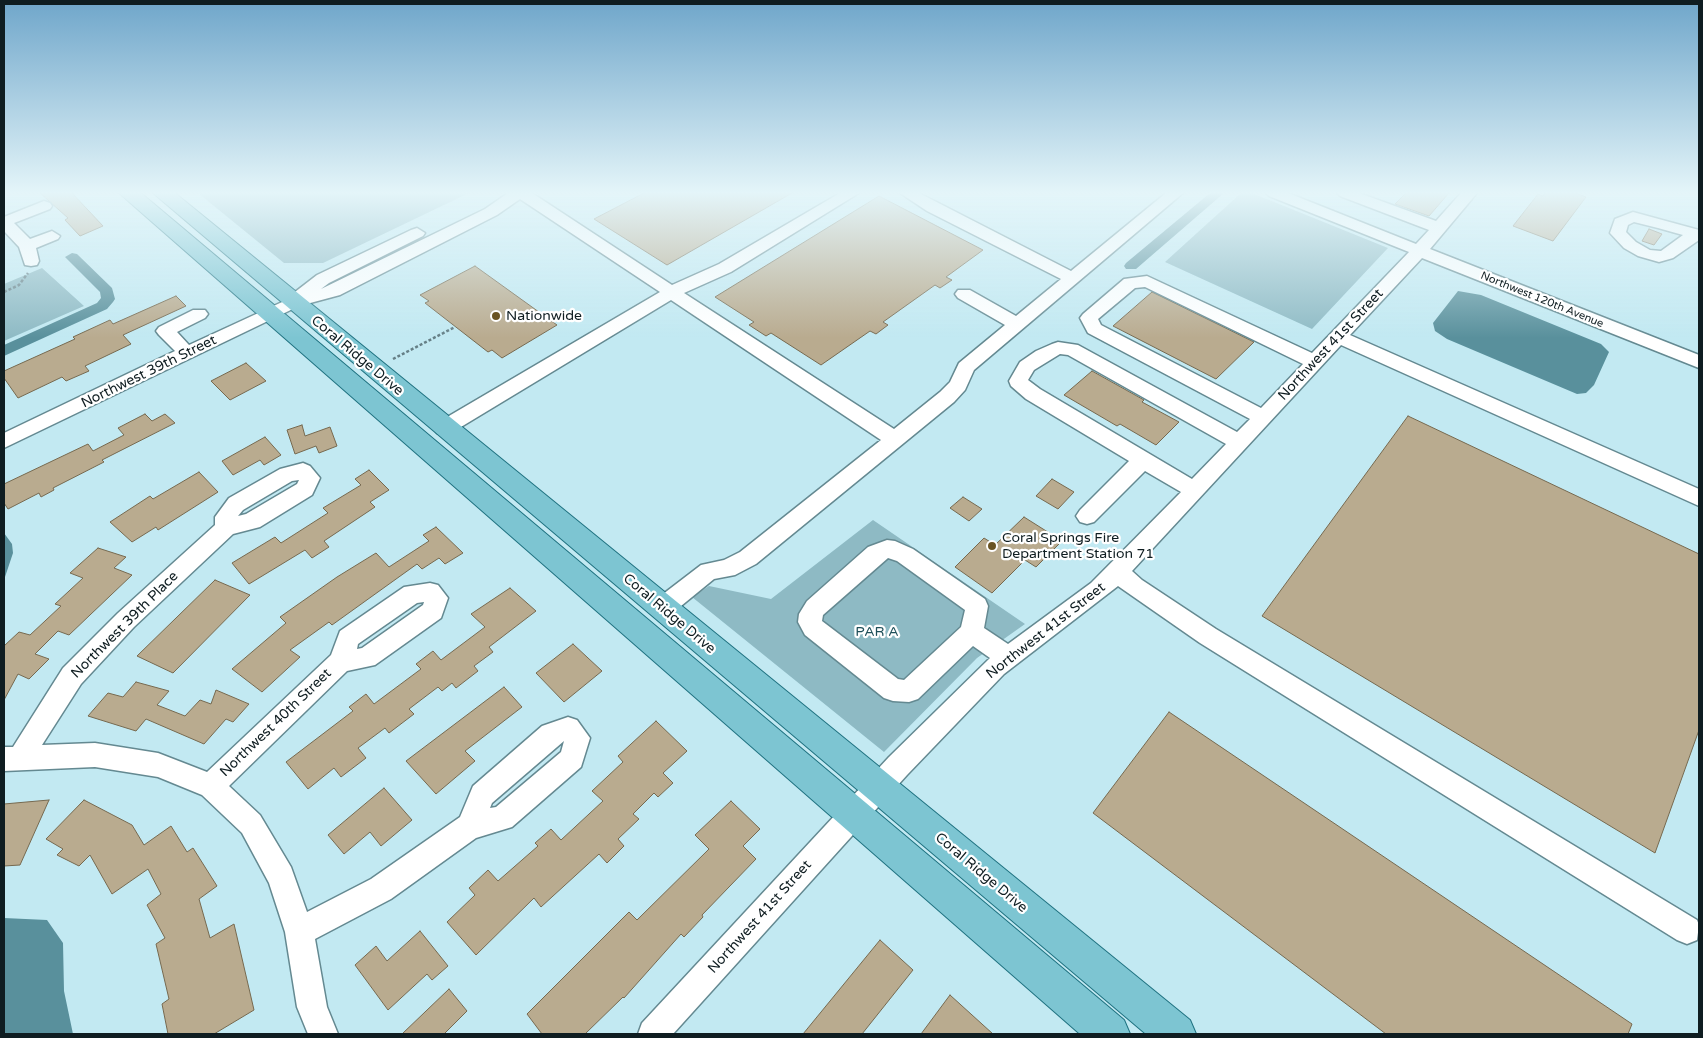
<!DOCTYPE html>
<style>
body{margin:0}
#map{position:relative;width:1703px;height:1038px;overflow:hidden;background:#c2e9f2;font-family:"Varela Round",sans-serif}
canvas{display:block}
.frame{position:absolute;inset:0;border:5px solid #0f1d21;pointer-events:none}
</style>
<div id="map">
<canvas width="1703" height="1038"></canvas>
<div class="frame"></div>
</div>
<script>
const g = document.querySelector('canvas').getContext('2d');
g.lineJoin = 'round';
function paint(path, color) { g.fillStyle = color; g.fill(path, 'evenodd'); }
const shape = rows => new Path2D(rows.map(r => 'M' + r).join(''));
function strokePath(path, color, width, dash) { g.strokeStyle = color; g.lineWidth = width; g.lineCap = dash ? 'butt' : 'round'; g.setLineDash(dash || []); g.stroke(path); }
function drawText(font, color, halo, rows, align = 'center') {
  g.font = font + ' "Varela Round",sans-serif'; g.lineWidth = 4.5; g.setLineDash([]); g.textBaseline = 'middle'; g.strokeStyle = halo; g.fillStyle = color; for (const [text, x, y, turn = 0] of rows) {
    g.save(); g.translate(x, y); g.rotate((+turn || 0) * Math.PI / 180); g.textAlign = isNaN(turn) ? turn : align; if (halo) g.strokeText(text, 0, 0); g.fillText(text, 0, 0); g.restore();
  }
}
const green = shape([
 [198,193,469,193,323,263,284,263],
 [1241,193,1252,193,1388,248,1312,329,1165,262],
 [42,268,84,306,4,341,4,284],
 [873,520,1025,624,977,658,884,752,692,597,709,586,771,599]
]);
const water = shape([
 [1458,291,1481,295,1601,344,1609,352,1594,385,1586,393,1577,394,1447,339,1435,331,1433,323],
 [4,533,12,544,13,553,4,580],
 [4,918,47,920,63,943,64,991,73,1034,4,1034]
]);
const canal = shape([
 [1210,193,1224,193,1136,269,1126,269,1124,266,1126,263,1210,193],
 [72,253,77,254,112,288,115,299,113,302,107,309,4,356,4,345,97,303,101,298,100,292,65,257,72,253]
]);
const building = shape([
 [40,193,72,193,103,226,80,236,65,220,68,218,40,193],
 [644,193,792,193,667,265,594,219,644,193],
 [1406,193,1449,193,1429,216,1395,204,1406,193],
 [1545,193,1576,193,1586,197,1553,241,1513,226,1538,194,1543,196,1545,193],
 [879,196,983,250,946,277,952,280,940,288,935,285,883,322,888,325,876,334,870,331,821,365,771,333,766,336,749,325,754,322,715,297,879,196],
 [1649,229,1662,234,1654,245,1642,241,1649,229],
 [475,266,557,325,502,358,492,350,488,352,425,303,429,301,420,295,475,266],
 [1152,292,1254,342,1216,379,1113,326,1152,292],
 [176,296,186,306,123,335,131,344,85,366,89,371,66,381,62,377,18,398,4,378,4,371,75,339,73,337,110,320,113,324,176,296],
 [246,363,266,381,230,400,211,381,246,363],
 [1092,371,1144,400,1142,402,1179,422,1156,445,1120,424,1117,426,1064,395,1092,371],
 [145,414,152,421,165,414,175,423,102,460,104,462,53,488,54,490,41,497,39,493,8,509,4,503,4,484,88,444,93,451,124,435,118,428,145,414],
 [1408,416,1699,554,1699,730,1655,853,1262,616,1408,416],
 [302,425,305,436,330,427,337,446,319,453,316,446,295,454,287,430,302,425],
 [265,437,281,455,264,465,260,460,233,475,222,461,265,437],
 [369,470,389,490,370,502,375,507,324,541,329,547,312,558,305,550,249,584,232,563,275,537,281,543,328,513,323,508,361,485,355,479,369,470],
 [199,472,218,492,158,530,156,527,132,542,110,522,150,496,153,499,199,472],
 [1052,479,1074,492,1058,509,1036,496,1052,479],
 [963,497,982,509,969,521,950,508,963,497],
 [1024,517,1062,541,1036,567,1025,560,992,593,955,567,984,538,995,545,1024,517],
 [436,527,463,553,445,564,439,558,422,569,417,564,332,625,329,622,290,650,300,657,262,692,232,669,286,623,280,617,337,577,376,553,389,567,429,541,423,535,436,527],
 [98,548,126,557,114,568,132,575,69,635,58,631,35,654,49,659,29,679,18,674,4,700,4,646,19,632,30,635,61,606,55,604,83,578,70,573,98,548],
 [215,580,250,595,173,673,137,656,215,580],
 [510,588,536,611,489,647,493,652,474,666,478,671,456,688,452,683,442,691,438,687,409,709,414,714,389,733,385,728,358,748,366,758,341,777,334,768,308,789,286,762,353,711,349,707,366,694,374,704,421,669,416,664,433,651,441,660,485,627,471,614,510,588],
 [573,644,602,671,564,702,536,673,573,644],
 [136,682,169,691,157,705,185,716,200,700,211,704,216,690,249,704,233,722,226,719,204,744,146,719,136,731,88,716,108,693,123,697,136,682],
 [504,687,522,707,465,751,475,761,436,794,406,761,504,687],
 [1169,712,1632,1024,1628,1034,1386,1034,1093,813,1169,712],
 [656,721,687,751,663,773,673,783,658,797,654,793,633,814,639,819,618,839,624,846,607,863,599,854,541,907,534,898,476,955,447,922,475,895,469,888,488,870,498,881,538,846,535,843,551,829,561,840,603,801,592,791,623,762,618,756,656,721],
 [384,788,412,820,381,846,370,832,344,854,328,835,384,788],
 [49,800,20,865,4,866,4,804,49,800],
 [84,800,132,825,144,845,171,826,187,852,193,848,217,886,199,899,210,938,234,924,254,1010,214,1034,168,1034,162,1004,169,999,156,944,165,938,147,905,161,894,148,869,112,894,90,855,79,866,57,855,63,849,46,839,84,800],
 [731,801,760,829,743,846,756,859,702,915,703,917,684,937,681,934,624,998,623,997,585,1034,542,1034,527,1014,629,912,637,920,709,849,695,835,731,801],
 [420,931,448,966,432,980,427,974,388,1010,355,965,376,946,387,961,420,931],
 [880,940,913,970,862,1034,803,1034,880,940],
 [449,989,467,1011,444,1034,402,1034,449,989],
 [950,995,993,1034,921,1034,950,995]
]);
const path = shape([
 [4,292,19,285,28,273],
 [393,359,455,327]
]);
const minor = shape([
 [508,193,532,193,672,285,719,264,840,193,859,193,731,272,684,293,894,429,940,392,950,382,959,363,1005,325,958,298,955,294,958,290,970,290,1016,316,1061,279,927,211,900,193,919,193,1071,271,1166,193,1183,193,974,370,965,390,954,402,756,564,735,575,714,579,670,615,662,618,654,615,651,608,654,601,701,565,724,560,740,552,881,440,671,300,451,433,444,435,437,433,434,428,437,423,660,292,520,199,497,215,340,295,299,306,4,448,4,433,175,351,159,335,156,331,159,327,193,310,205,310,208,314,205,318,177,332,189,345,293,297,295,292,317,275,411,230,417,228,425,233,423,236,329,283,321,289,485,209,508,193],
 [1266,193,1288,193,1416,244,1429,230,1340,196,1337,193,1359,193,1436,221,1461,193,1477,193,1430,249,1699,355,1699,368,1422,258,1350,335,1699,489,1699,506,1341,345,1132,571,1142,580,1216,629,1697,920,1699,925,1697,940,1687,944,1677,940,1200,643,1118,586,1004,674,907,775,673,1034,638,1034,642,1023,889,757,990,658,973,646,918,699,909,702,893,701,884,698,805,635,798,622,799,614,807,601,868,547,887,540,895,541,913,549,985,599,988,606,984,628,1008,644,1091,583,1181,492,1145,471,1094,522,1087,524,1080,522,1076,516,1080,510,1129,461,1026,399,1011,386,1009,381,1020,362,1036,351,1052,344,1058,342,1078,345,1237,432,1250,419,1088,333,1080,318,1083,314,1124,279,1147,276,1312,353,1409,252,1269,196,1266,193],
 [1145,287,1303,364,1261,408,1101,325,1098,319,1135,288,1145,287],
 [1060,354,1068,355,1226,444,1192,479,1040,389,1028,380,1034,370,1060,354],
 [888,558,897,561,965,610,961,627,904,680,898,679,822,621,823,615,888,558],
 [44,201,50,203,52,206,50,209,14,223,30,239,52,231,60,236,58,239,36,248,39,261,37,265,31,266,25,265,19,247,4,231,4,217,44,201],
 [1633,212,1699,230,1699,240,1673,258,1659,262,1638,256,1624,248,1610,233,1615,219,1633,212],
 [1634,222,1658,228,1683,235,1661,251,1650,250,1636,242,1626,232,1628,225,1634,222],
 [303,463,310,466,320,478,312,495,260,527,233,534,134,627,81,684,42,745,95,743,158,753,207,772,331,655,340,631,404,587,430,583,438,585,448,598,441,618,375,665,347,671,229,786,260,815,291,867,307,912,371,879,460,817,473,786,542,726,568,717,577,720,590,738,581,767,512,827,476,838,391,899,315,939,327,1007,338,1034,308,1034,297,1007,285,932,269,883,242,833,202,795,158,777,95,767,4,771,4,747,13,747,63,668,118,613,215,525,215,517,229,498,280,469,303,463],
 [299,480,297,484,246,514,238,516,243,510,292,481,299,480],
 [424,602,423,605,362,648,357,649,358,644,417,603,424,602],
 [564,741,561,752,496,807,490,808,492,803,564,741]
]);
const major = shape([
 [119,193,141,193,1124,1020,1130,1034,1080,1034,119,193],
 [153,193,175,193,1190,1020,1196,1034,1146,1034,153,193]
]);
const markers = [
 [496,316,5,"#6a5423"],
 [992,546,5,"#6a5423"]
];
const farStreetnames = [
 ["Northwest 120th Avenue",1542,300,22]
];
const poiNames = [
 ["Nationwide",506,316],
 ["Coral Springs Fire",1002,538],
 ["Department Station 71",1002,554]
];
const streetNames = [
 ["Northwest 41st Street",1331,345,-47],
 ["Coral Ridge Drive",357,356,40],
 ["Northwest 39th Street",149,372,-26],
 ["Coral Ridge Drive",669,614,40],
 ["Northwest 39th Place",125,625,-45],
 ["Northwest 41st Street",1046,631,-38],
 ["Northwest 40th Street",276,723,-44],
 ["Coral Ridge Drive",981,873,40],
 ["Northwest 41st Street",760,917,-48]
];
const parkNames = [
 ["PAR A",877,632]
];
paint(green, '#8ebac4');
paint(water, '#59909c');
paint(canal, '#59909c');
paint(building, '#b9ab8f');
strokePath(building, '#76694f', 1);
strokePath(minor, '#648991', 3);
strokePath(major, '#1f7281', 2);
strokePath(path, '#657f86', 2.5, [3, 2]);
paint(minor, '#fff');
paint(major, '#7dc5d2');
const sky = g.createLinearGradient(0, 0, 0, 338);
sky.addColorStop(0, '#6fa6ca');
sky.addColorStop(0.57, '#e4f5f9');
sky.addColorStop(1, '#e4f5f900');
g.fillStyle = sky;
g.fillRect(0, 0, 1703, 338);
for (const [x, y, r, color] of markers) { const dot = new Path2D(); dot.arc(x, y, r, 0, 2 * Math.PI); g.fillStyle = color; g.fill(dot); strokePath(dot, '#fff', 2); }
drawText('11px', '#0f1d21', '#fff', farStreetnames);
drawText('14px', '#0f1d21', '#fff', poiNames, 'left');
drawText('14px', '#0f1d21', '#fff', streetNames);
drawText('14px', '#1e4f59', '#fff', parkNames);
</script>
